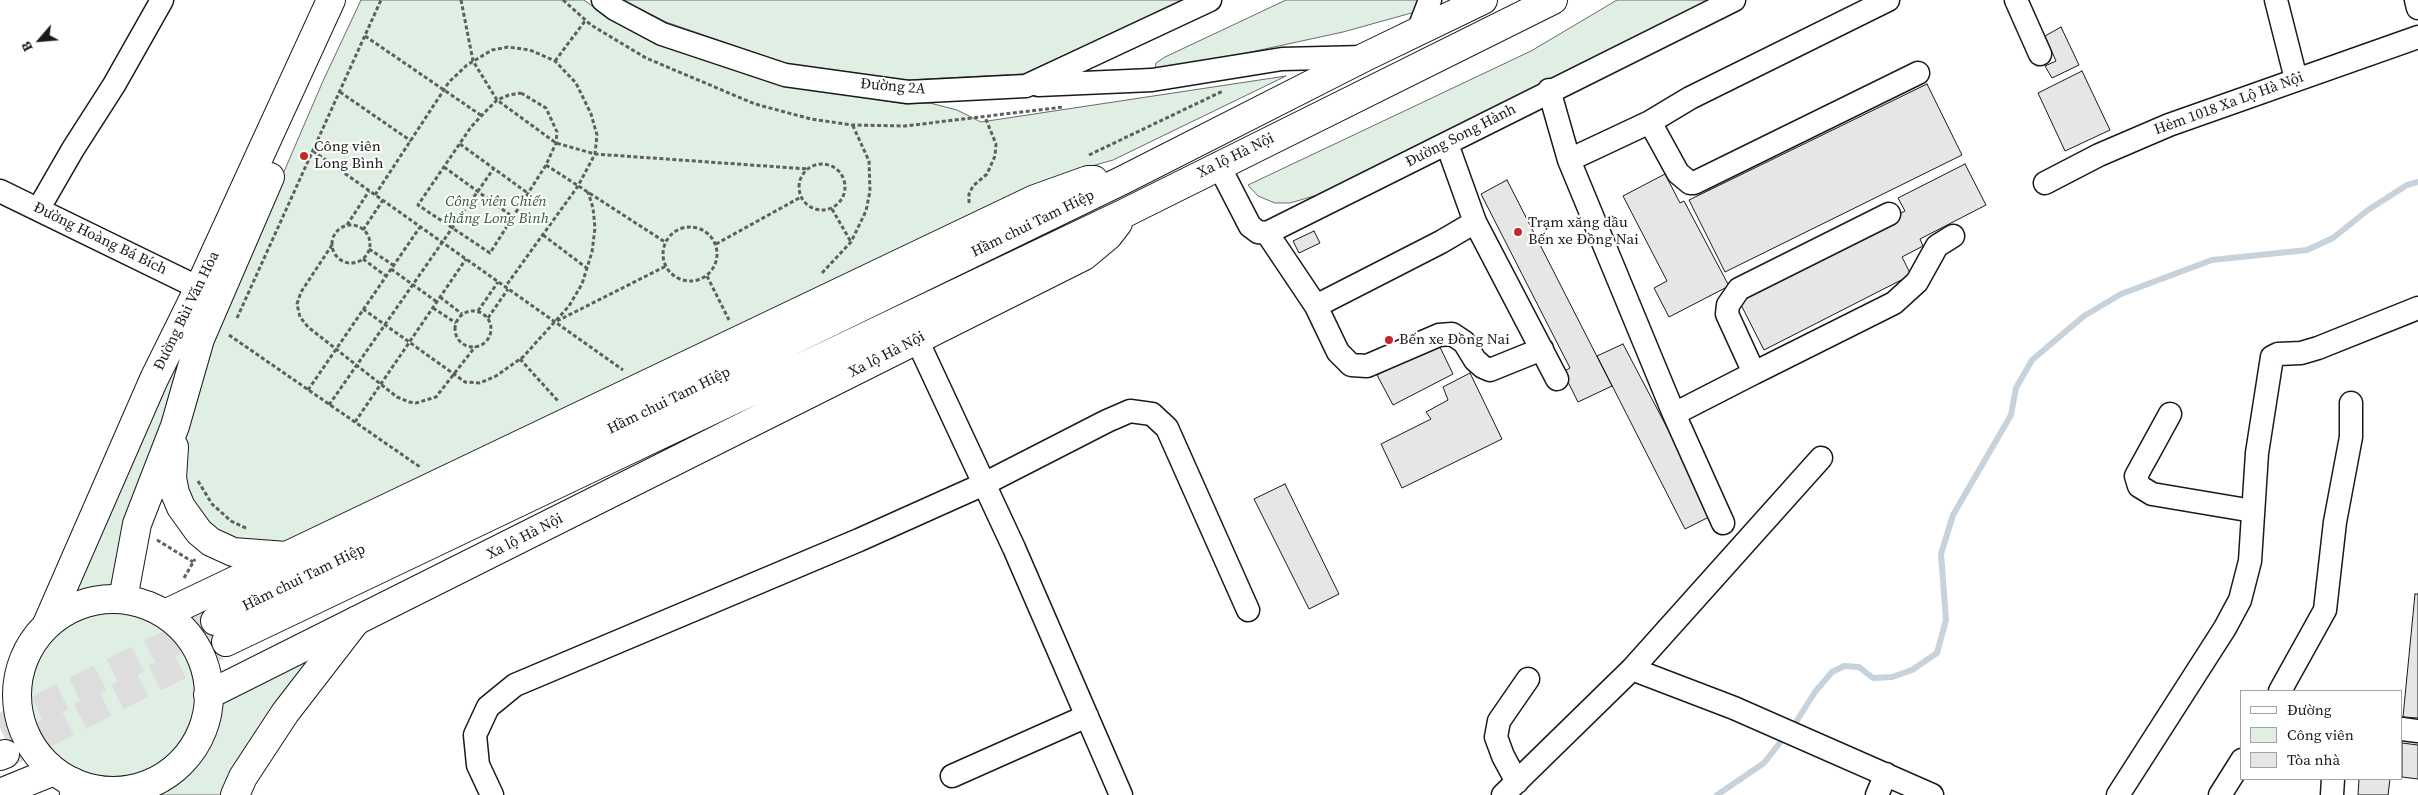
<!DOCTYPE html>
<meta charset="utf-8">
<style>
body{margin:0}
#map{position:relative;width:2418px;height:795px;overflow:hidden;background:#fff;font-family:"Source Serif 4",serif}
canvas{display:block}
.legend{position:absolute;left:2240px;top:690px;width:162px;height:90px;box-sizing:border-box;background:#fff;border:1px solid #a3a3a3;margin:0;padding:6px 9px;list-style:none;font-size:15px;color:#1a1a1a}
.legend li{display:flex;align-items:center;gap:10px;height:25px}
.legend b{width:25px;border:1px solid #a3a3a3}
.north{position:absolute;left:15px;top:15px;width:50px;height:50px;-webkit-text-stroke:4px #fff;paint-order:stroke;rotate:243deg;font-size:14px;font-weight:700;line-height:20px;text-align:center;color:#1a1a1a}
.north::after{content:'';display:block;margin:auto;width:18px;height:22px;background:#1a1a1a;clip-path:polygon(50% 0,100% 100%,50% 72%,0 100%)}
</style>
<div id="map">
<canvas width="2418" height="795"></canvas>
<ul class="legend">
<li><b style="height:6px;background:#fff"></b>Đường</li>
<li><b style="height:14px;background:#e0efe3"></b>Công viên</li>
<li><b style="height:14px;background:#e6e6e6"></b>Tòa nhà</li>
</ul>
<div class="north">B</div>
</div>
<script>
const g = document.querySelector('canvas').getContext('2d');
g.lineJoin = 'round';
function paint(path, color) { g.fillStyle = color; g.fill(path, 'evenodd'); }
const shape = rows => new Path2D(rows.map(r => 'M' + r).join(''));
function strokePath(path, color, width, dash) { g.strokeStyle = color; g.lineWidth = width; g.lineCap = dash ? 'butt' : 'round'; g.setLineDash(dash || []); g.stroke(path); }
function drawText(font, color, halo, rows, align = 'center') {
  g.font = font + ' "Source Serif 4",serif'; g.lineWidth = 4; g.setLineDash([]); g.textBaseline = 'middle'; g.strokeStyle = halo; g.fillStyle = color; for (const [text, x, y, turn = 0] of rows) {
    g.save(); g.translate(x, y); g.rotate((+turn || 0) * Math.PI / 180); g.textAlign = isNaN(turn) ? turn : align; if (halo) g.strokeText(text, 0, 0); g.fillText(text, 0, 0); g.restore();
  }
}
const green = shape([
 [361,0,584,0,610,19,658,45,781,85,906,104,930,103,957,110,981,122,1286,76,1113,160,1085,168,274,549,235,546,186,503,181,448,209,346,323,81,361,0],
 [623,0,1185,0,1023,74,906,80,788,64,666,22,623,0],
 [1286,0,1439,0,1415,12,1343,32,1159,72,1155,69,1156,63,1165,57,1286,0],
 [1617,0,1715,0,1338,189,1290,203,1275,203,1258,196,1248,185,1531,51,1617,0],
 [200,310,114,587,93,589,72,595,200,310],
 '29 694a84 84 0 1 1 168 0a84 84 0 1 1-168 0Z',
 [327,648,227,795,154,795,177,782,200,758,216,730,219,702,327,648]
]);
const stream = shape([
 [1717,795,1764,763,1796,722,1815,692,1832,672,1844,666,1859,667,1873,678,1892,677,1912,670,1937,653,1946,620,1941,554,1953,515,2011,415,2016,388,2032,360,2084,316,2121,294,2212,260,2307,250,2333,238,2368,210,2407,185,2418,182]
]);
const building = shape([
 [2061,27,2079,65,2052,78,2045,66,2056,61,2045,36,2061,27],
 [2082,71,2110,130,2065,151,2038,93,2082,71],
 [1927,84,1962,155,1725,272,1689,200,1927,84],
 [1965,164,1986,205,1920,239,1923,246,1902,257,1911,275,1764,350,1737,297,1905,211,1898,198,1965,164],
 [1665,174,1680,203,1684,201,1729,286,1669,317,1654,288,1667,281,1623,196,1665,174],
 [1507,180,1612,386,1578,402,1563,372,1570,368,1481,194,1507,180],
 [1314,231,1320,243,1299,253,1293,241,1314,231],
 [1438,343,1453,374,1393,405,1377,375,1438,343],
 [1623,344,1713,515,1685,529,1597,356,1623,344],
 [1470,373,1502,439,1402,488,1381,444,1431,419,1426,412,1448,400,1443,387,1470,373],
 [1285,484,1339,594,1309,609,1254,499,1285,484],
 [2415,594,2418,594,2418,718,2403,717,2415,594],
 [2402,743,2418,745,2418,779,2402,777,2402,743],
 [2359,779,2390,779,2388,795,2358,795,2359,779]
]);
const highwayTunnel = shape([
 [0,728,215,621],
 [5,754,226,642]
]);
const path = shape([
 [461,0,473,61,497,100,556,143,595,154,808,169],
 [563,0,591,25,646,58,755,104,811,119,852,125,905,126,1063,107],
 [365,36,482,116],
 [555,61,585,21],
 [340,92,411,141],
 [521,93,546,108,557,132,556,143,546,165,490,253,418,205,471,127,484,113,497,100,509,95,521,93],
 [460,144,529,194],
 [313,151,623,370],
 [1089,155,1223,91],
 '799 187a23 23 0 1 1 46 0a23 23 0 1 1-46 0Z',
 [546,165,665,242],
 [444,167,513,217],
 [375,195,449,82,467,65,492,50,508,47,530,50,555,61,576,83,591,114,597,135,595,154,578,186,505,287],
 [969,203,969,194,973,186,987,174,995,156,996,144,985,117],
 [832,209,851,242],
 [347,225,369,191],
 '332 244a19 19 0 1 1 38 0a19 19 0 1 1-38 0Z',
 '663 254a27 27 0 1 1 54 0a27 27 0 1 1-54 0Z',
 [363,230,383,200],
 [543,235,588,269],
 [716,244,801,197],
 [332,245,301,292,297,304,300,317,308,327,397,397,409,402,416,403,436,397,475,347],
 [369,249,393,265],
 [363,259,386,276],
 [391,269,437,302],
 [822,273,851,242,866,211,870,191,869,161,853,126],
 [707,276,729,320],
 [440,297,462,314],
 [433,308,456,323],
 [363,309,465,382,480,383,496,376,523,357,569,306,582,284,592,252,595,228,593,208,588,192],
 '455 329a18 18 0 1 1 36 0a18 18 0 1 1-36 0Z',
 [478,311,498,282],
 [237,318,381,0],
 [488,318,508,289],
 [557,321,666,266],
 [229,335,420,467],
 [520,359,558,401],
 [308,390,420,227],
 [329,405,494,168],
 [355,422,466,259],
 [198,481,212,504,231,521,248,529],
 [157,540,193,562],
 [184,578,195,559]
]);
const minor = shape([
 [603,0,615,9,662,34,785,75,908,92,1026,86,1210,0],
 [2016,0,2040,54],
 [2276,0,2296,79],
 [2416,0,2418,8],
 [1418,31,1430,0],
 [1038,85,1152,80,1282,59,1364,57],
 [1549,90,1569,160,1650,122,1690,98,1888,0],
 [1650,122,1678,173,1690,183,1694,183,1918,73],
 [1569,160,1674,414,1754,373,1727,314,1728,305,1739,289,1889,214],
 [1218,164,1250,226,1258,232,1267,233,1734,0],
 [2045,183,2099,155,2169,125,2418,37],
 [0,191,199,288],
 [39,208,73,149,114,85,162,0],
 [1475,222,1557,379],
 [1267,233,1316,306,1441,242,1475,222,1447,144],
 [1316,306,1338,352,1351,365,1367,366,1439,335,1452,334,1464,342,1475,360,1483,367,1490,370,1542,349],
 [917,340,1014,548,1121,795],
 [1754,373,1894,303,1917,282,1937,246,1953,236],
 [1674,414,1723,523],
 [2146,458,2170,414,2136,476,2139,486,2152,494,2253,511],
 [1632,669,1734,708,1932,795],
 [2280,691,2325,610,2335,522,2351,437,2351,403],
 [2402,729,2418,731],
 [952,776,1087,716],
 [1517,782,1503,756,1496,737,1499,721,1528,679],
 [492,795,478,765,475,735,488,707,515,685,859,540,984,484,1107,421,1130,411,1152,414,1167,428,1248,610],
 [1503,795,1632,669,1821,458],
 [1877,795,1886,774],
 [2118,795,2225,628,2240,600,2250,561,2257,453,2272,357,2278,354,2301,353,2318,348,2418,308],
 [2220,795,2242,760],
 [2332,795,2333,779]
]);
const major = shape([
 [174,447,172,478,175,493,181,507,199,532,211,542,233,552,286,556],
 [123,599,137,524,175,426,200,339,270,177],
 [47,624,154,379,199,288,331,0],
 [73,782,74,795],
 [143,795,143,787],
 [235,795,243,777,285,713,356,621]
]);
const highway = shape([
 '17 695a96 96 0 1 1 192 0a96 96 0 1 1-192 0Z',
 [167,613,1035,199,1088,180,1094,180],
 [215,621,1123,180,1365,57,1483,0],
 [226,642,1127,212,1553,0],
 [208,695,1084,256,1108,236,1118,223],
 [0,756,5,754],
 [0,793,54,771]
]);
const markers = [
 [304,156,5,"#c62828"],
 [1518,232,5,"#c62828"],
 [1389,340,5,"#c62828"]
];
const streetNames = [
 ["Đường 2A",893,87,5],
 ["Hẻm 1018 Xa Lộ Hà Nội",2229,104,-20],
 ["Đường Song Hành",1461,136,-27],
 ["Xa lộ Hà Nội",1236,156,-26],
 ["Hầm chui Tam Hiệp",1033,224,-26],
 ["Đường Hoàng Bá Bích",100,239,26],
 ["Đường Bùi Văn Hòa",187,311,-64],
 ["Xa lộ Hà Nội",887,355,-27],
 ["Hầm chui Tam Hiệp",669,401,-26],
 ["Xa lộ Hà Nội",525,537,-27],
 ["Hầm chui Tam Hiệp",304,578,-26]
];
const poiNames = [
 ["Công viên",314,147],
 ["Long Bình",314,164],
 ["Trạm xăng dầu",1528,223],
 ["Bến xe Đồng Nai",1528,240],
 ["Bến xe Đồng Nai",1399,340]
];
const parkNames = [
 ["Công viên Chiến",496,202],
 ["thắng Long Bình",496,219]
];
paint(green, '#e0efe3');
strokePath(green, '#6a6a6a', 1);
strokePath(stream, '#c6d2dc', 6);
paint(building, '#e6e6e6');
strokePath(building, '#1a1a1a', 1);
strokePath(highwayTunnel, '#ddd', 28, [28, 14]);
strokePath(minor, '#1a1a1a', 25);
strokePath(major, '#1a1a1a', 30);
strokePath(highway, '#1a1a1a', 30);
strokePath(path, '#5f5f5f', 3, [4, 2.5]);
strokePath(minor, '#fff', 22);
strokePath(major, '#fff', 28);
strokePath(highway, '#fff', 28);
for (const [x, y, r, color] of markers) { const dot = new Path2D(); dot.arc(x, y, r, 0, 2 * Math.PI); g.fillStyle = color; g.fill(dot); strokePath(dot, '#fff', 2); }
drawText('15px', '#1a1a1a', '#fff', streetNames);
drawText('15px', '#1a1a1a', '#fff', poiNames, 'left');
drawText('italic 15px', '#2b5a34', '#fff', parkNames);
</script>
